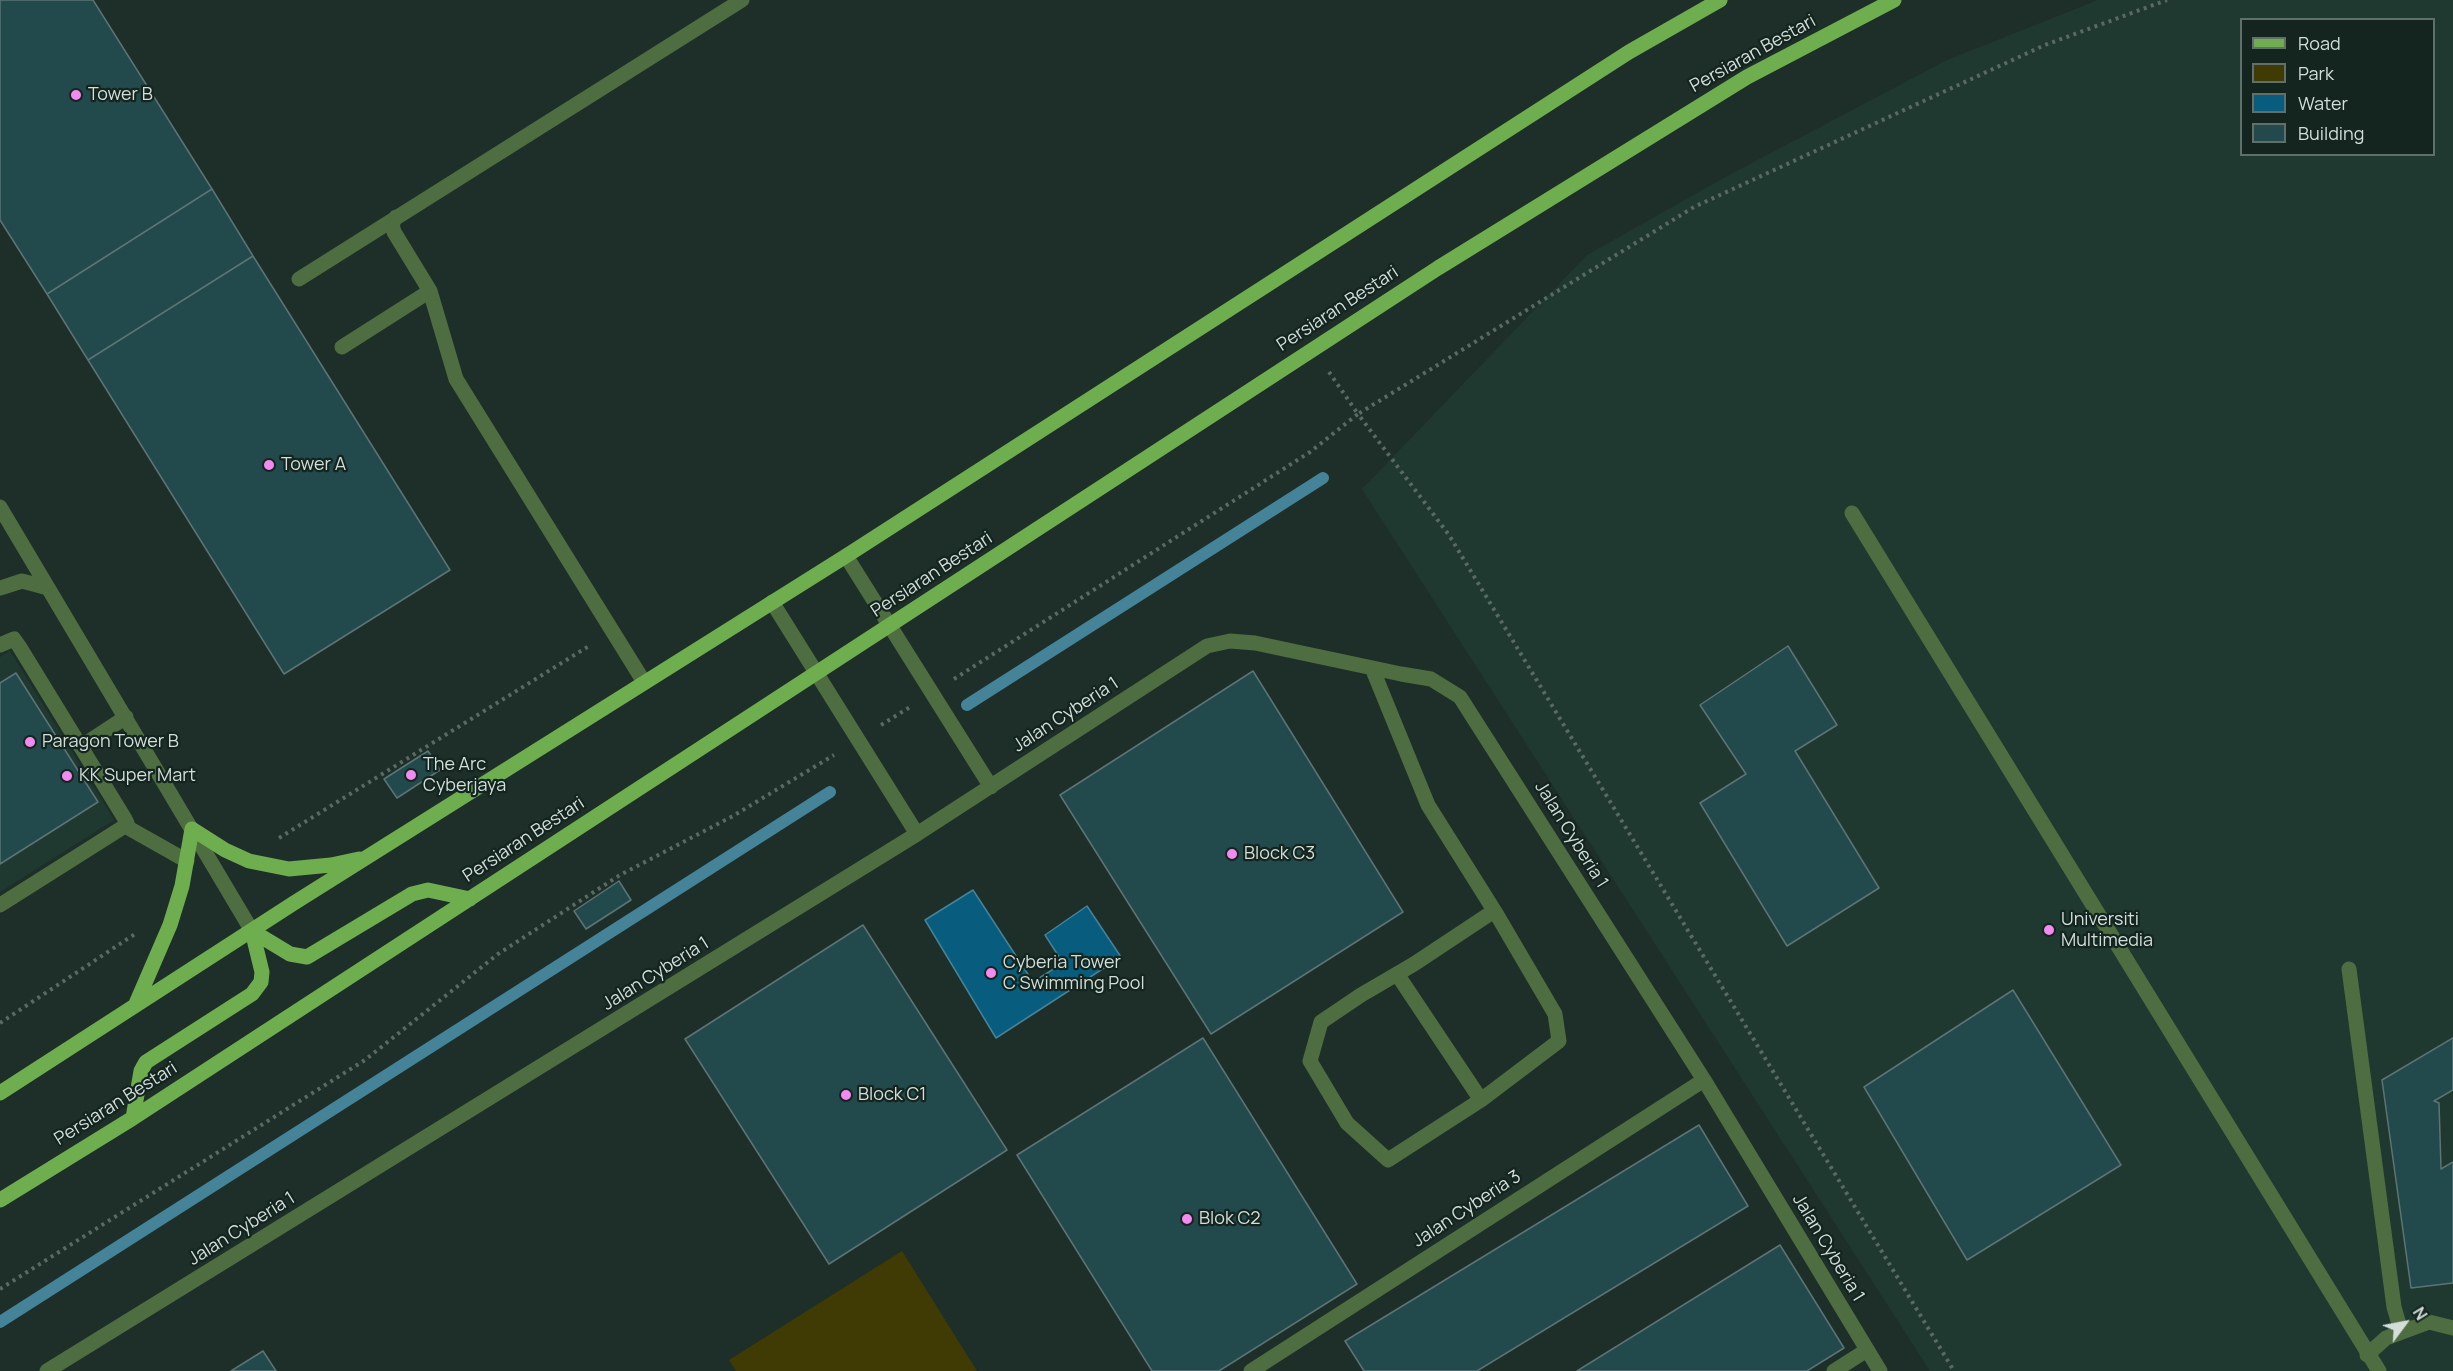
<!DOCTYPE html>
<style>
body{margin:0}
#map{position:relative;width:2453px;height:1371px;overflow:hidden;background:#1d2f28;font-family:Manrope,sans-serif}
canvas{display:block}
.legend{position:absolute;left:2240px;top:18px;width:195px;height:138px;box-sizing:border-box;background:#13251e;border:2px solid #606f69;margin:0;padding:8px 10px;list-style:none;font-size:18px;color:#d3deda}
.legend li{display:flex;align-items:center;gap:12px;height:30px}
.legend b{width:30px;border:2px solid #606f69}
.north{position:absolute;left:2375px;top:1293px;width:60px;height:60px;-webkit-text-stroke:4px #13251e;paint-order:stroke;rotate:58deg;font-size:16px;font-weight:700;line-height:24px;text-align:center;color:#d3deda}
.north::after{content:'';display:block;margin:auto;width:21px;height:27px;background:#d3deda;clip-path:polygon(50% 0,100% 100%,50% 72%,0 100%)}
</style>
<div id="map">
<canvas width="2453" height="1371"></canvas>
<ul class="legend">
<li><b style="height:8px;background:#6fae4e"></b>Road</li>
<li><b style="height:16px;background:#403b05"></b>Park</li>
<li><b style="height:16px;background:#085c7d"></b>Water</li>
<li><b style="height:16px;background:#22494b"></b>Building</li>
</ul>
<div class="north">N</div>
</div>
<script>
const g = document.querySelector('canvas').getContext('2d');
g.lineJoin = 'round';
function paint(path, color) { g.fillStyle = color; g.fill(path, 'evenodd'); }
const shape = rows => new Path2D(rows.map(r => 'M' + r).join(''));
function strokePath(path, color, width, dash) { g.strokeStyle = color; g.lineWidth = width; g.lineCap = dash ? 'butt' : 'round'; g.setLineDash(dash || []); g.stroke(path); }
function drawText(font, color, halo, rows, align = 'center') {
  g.font = font + ' Manrope,sans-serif'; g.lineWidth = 4.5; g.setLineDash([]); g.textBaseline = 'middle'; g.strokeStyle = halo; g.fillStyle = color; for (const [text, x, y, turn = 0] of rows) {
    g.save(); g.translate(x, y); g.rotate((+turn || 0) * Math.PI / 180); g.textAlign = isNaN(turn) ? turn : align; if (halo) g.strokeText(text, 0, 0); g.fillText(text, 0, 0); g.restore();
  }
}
const built = shape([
 [2098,0,2453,0,2453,1371,1930,1371,1362,489,1587,255,1729,175,1947,60],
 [2242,20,2434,20,2434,154,2242,154],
 [10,651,114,820,0,892,0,657]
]);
const green = shape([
 [902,1251,977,1371,736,1371,729,1360]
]);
const water = shape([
 [973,890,1033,982,1063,963,1045,935,1087,906,1121,957,996,1038,925,920,973,890]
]);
const stream = shape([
 [967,705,1323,478],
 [0,1322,830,792]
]);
const building = shape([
 [0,0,93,0,212,189,47,294,0,220,0,0],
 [212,189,253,256,88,360,47,294,212,189],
 [253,256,450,570,284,674,88,360,253,256],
 [1788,646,1837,725,1795,751,1879,888,1787,946,1700,803,1746,774,1700,705,1788,646],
 [1253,671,1403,912,1211,1034,1060,795,1253,671],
 [16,673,98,802,0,864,0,683,16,673],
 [428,751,440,770,397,798,384,779,428,751],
 [619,881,631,900,586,929,574,911,619,881],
 [863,925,1007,1150,829,1264,685,1039,863,925],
 [2013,990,2121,1165,1967,1260,1864,1087,2013,990],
 [1203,1038,1357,1284,1219,1371,1152,1371,1017,1155,1203,1038],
 [2453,1038,2453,1090,2434,1101,2439,1103,2441,1169,2453,1162,2453,1283,2411,1288,2382,1080,2453,1038],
 [1699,1125,1748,1206,1477,1371,1364,1371,1345,1341,1699,1125],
 [1780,1245,1844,1348,1807,1371,1577,1371,1780,1245],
 [263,1351,276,1371,231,1371,263,1351]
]);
const path = shape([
 [1329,372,1358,414,1694,207,2045,45,2167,0],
 [954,679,1310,452,1358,414,1449,535,1954,1371],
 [881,725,910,707],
 [279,838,589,646],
 [0,1023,135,934],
 [0,1289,365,1060,498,954,620,875,733,816,834,755]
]);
const minor = shape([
 [396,217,392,224,394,232,430,291,456,379,644,682],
 [299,279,742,0],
 [342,347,430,291],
 [0,507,252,931],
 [1852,513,2379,1371],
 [846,556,991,787],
 [0,588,22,581,48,588],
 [772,602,917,834],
 [0,645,14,639,19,646,125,819,127,823,125,826],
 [1372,668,1428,805,1497,915,1555,1014,1559,1041,1481,1100,1388,1160,1347,1123,1310,1061,1321,1022,1361,995,1414,964,1494,911],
 [82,746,126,717],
 [125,826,187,861],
 [0,905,125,826],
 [2349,969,2394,1307,2401,1331],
 [1397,974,1481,1100],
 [2367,1355,2386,1338,2429,1322,2453,1328],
 [47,1371,917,834,1207,646,1230,641,1255,643,1401,674,1431,679,1460,697,1704,1080,1880,1371],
 [1251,1371,1704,1080],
 [1834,1371,1867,1350]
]);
const major = shape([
 [252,931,290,954,307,957,412,894,428,890,470,899],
 [135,1006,170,925,182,886,192,829,225,850,249,861,289,869,331,865,359,859],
 [0,1093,294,903,846,556,1629,52,1720,0],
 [133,1118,141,1071,146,1062,252,994,261,982,262,972,252,931],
 [0,1200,133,1118,1438,268,1747,77,1894,0]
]);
const markers = [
 [76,95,6,"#f38af1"],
 [269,465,6,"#f38af1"],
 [30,742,6,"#f38af1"],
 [411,775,6,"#f38af1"],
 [67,776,6,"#f38af1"],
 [1232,854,6,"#f38af1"],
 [2049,930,6,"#f38af1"],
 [991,973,6,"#f38af1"],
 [846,1095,6,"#f38af1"],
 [1187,1219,6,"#f38af1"]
];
const streetNames = [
 ["Persiaran Bestari",1753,54,-29],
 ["Persiaran Bestari",1338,309,-33],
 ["Persiaran Bestari",932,575,-33],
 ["Jalan Cyberia 1",1066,715,-33],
 ["Jalan Cyberia 1",1571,835,58],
 ["Persiaran Bestari",524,840,-33],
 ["Jalan Cyberia 1",656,974,-32],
 ["Persiaran Bestari",116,1104,-32],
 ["Jalan Cyberia 3",1467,1209,-33],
 ["Jalan Cyberia 1",242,1229,-32],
 ["Jalan Cyberia 1",1828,1248,59]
];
const poiNames = [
 ["Tower B",88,95],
 ["Tower A",281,465],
 ["Paragon Tower B",42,742],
 ["The Arc",423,765],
 ["Cyberjaya",423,786],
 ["KK Super Mart",79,776],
 ["Block C3",1244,854],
 ["Universiti",2061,920],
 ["Multimedia",2061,941],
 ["Cyberia Tower",1003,963],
 ["C Swimming Pool",1003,984],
 ["Block C1",858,1095],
 ["Blok C2",1199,1219]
];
paint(built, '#203930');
paint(green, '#403b05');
paint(water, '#085c7d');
strokePath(water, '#458399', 1.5);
strokePath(stream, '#458399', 12);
paint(building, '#22494b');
strokePath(building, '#5d7475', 1.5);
strokePath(path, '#596963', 4, [3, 4.5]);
strokePath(minor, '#4e6d40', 15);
strokePath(major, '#6fae4e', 15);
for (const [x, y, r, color] of markers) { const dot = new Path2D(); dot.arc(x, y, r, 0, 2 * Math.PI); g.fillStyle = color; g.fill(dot); strokePath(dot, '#13251e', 2); }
drawText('18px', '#d3deda', '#13251e', streetNames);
drawText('18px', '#d3deda', '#13251e', poiNames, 'left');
</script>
